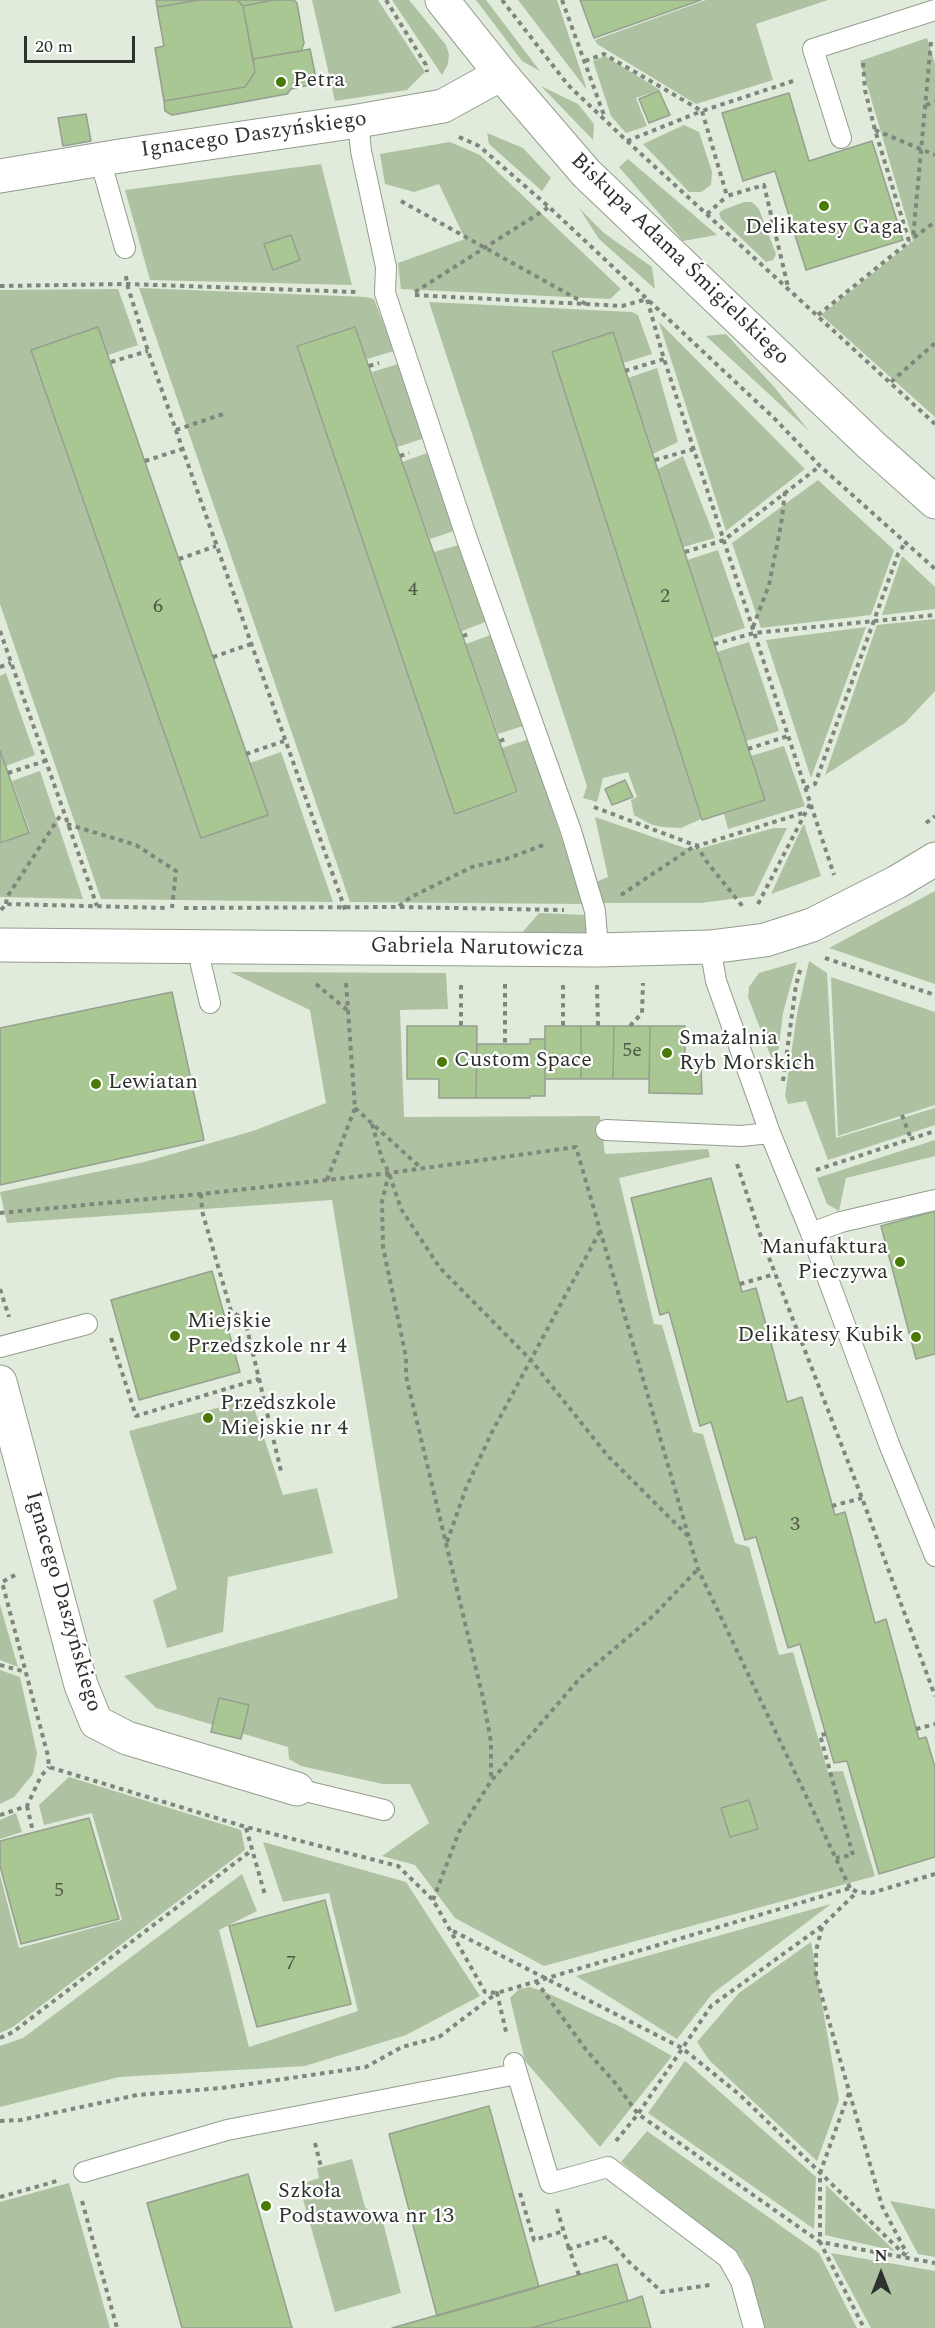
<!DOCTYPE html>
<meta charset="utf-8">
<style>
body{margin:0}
#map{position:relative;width:935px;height:2328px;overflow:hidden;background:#e1ebdb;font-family:Spectral,serif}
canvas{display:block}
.north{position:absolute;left:851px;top:2244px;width:60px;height:60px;-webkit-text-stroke:4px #fff;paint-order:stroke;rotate:0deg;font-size:16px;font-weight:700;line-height:24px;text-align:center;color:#2e322c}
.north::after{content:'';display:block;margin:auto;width:21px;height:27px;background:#2e322c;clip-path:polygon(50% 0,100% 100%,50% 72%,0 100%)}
.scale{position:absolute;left:24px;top:36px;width:111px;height:27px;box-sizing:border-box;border:3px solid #2e322c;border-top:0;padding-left:8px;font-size:18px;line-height:21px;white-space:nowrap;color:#2e322c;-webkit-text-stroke:4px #fff;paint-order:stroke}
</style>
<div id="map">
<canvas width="935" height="2328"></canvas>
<div class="north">N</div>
<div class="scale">20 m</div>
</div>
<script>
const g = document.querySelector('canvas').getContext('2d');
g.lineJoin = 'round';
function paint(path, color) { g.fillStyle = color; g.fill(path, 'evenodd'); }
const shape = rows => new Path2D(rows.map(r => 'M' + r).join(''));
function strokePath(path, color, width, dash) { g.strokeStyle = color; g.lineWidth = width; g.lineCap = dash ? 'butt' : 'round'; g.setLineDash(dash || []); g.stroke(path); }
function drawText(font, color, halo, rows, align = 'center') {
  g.font = font + ' Spectral,serif'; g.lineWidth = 4.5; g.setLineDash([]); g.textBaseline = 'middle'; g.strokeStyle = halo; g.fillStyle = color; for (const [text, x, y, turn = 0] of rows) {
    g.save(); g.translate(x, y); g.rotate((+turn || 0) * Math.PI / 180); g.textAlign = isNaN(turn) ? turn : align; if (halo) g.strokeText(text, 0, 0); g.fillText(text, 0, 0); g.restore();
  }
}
const green = shape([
 [312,0,378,0,425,72,407,90,335,101],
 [392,0,409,0,446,45,449,55,448,64,442,75],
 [476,0,486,0,540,71,522,61],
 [518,0,557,0,587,90],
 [706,0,828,0,756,24,773,80,696,104,597,44,595,40],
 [927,38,935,63,935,417,821,315,913,241,860,61],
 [605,56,660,90,636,98,647,126,626,133,611,116,593,61],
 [541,86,578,104,594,124,593,140],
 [684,125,699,132,712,172,711,185,701,192,689,192,643,144],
 [487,133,523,148,551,178,542,191,489,144],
 [450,142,480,155,621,289,610,299,401,289,398,263,465,239,439,184,414,192,385,184,380,154],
 [628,159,717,235,683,241,619,167],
 [321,164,352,285,150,280,125,190],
 [744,202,752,202,759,209,776,254,773,260,766,262,721,219,719,213,723,210],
 [579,208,604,233,652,267,655,289,599,239],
 [139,288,366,297,374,299,394,351,367,359,355,327,297,345,455,814,518,793,502,748,529,739,583,904,350,902],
 [118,289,138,345,108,355,98,327,31,350,201,838,268,815,250,763,281,752,333,902,101,899,0,604,0,290],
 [429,302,632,312,638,315,652,354,623,363,613,332,552,352,701,819,681,828,662,827,650,824,634,815,631,800,637,797,628,772,603,778,597,802,583,798,587,786],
 [659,322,805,469,726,531],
 [726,334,775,388,809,431,706,336],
 [398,364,425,438,397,447,372,372],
 [657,368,678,442,653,454,628,378],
 [430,452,457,530,430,539,402,462],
 [683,456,715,538,683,547,658,469],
 [818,480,894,550,871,615,761,628,732,543],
 [462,544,488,621,462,631,434,552],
 [718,550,745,628,713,638,687,560],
 [902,556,935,587,935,609,882,615],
 [935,619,935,691,905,723,825,775,877,625],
 [866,627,811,778,766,640],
 [493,634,526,725,498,734,466,644],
 [749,642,779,731,746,741,717,652],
 [6,673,35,755,6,766,0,748,0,676],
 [784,746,805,806,728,829,724,814,765,800,751,756],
 [40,771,83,899,0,897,0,844,30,832,12,781],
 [595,817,685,848,698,849,774,828,787,828,754,896,701,903,603,903,596,882,608,877],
 [804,824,821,876,771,894,802,827],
 [935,891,935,984,829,948],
 [539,913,586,915,592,935,515,941],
 [809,961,827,973,836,1138,935,1108,935,1125,828,1160,806,1101,788,1104,785,1096,797,1014],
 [797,962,783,1013,776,1070,748,997,749,987,759,973],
 [230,972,446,973,448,1009,400,1010,404,1117,600,1116,605,1154,708,1149,710,1157,619,1178,654,1324,662,1325,693,1432,703,1434,735,1543,749,1547,779,1655,793,1652,828,1772,843,1771,875,1876,544,1966,455,1918,415,1865,382,1856,429,1823,410,1784,383,1784,301,1766,289,1759,288,1747,156,1708,124,1676,398,1598,332,1200,7,1223,0,1192,144,1162,253,1131,326,1103,310,1010],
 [831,977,935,1012,935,1105,838,1136],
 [935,1140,935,1156,846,1178,839,1211,827,1204,817,1178],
 [251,1399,283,1495,317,1488,333,1553,228,1577,223,1632,167,1648,153,1600,177,1589,129,1431],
 [0,1605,18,1667,0,1660],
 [0,1670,20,1677,37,1753,33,1774,14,1797,0,1804],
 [69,1777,241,1830,245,1850,13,2027,0,2033,0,1875,19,1948,122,1920,92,1813,44,1825,39,1805],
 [16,1813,22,1832,0,1839,0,1820],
 [263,1842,406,1882,480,1996,406,2035,305,2066,119,2077,0,2107,0,2046,23,2038,242,1874,257,1911,219,1930,249,2047,358,2011,329,1893,283,1902],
 [831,1904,712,1994,677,2039,576,1976],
 [811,1942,839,2100,817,2161,710,2061,697,2042,739,1993],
 [530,1987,545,1992,621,2027,672,2056,600,2147,525,2061,510,1998,519,1989],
 [685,2061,816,2177,814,2229,648,2113],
 [647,2131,819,2253,857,2328,764,2328,743,2260,621,2162],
 [352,2159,365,2207,383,2222,401,2293,335,2312,299,2185,319,2178,317,2168],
 [69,2183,110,2328,0,2328,0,2202],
 [826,2185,895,2251,825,2235],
 [890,2201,935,2209,935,2257,918,2254],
 [831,2253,935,2271,935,2328,871,2328]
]);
const building = shape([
 [156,0,200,0,157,7,156,0],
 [200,0,237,0,243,6,255,72,245,87,164,101,155,48,164,46,157,7,200,0],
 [237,0,274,0,243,6,237,0],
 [274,0,294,0,297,3,304,43,301,51,253,59,243,6,274,0],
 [580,0,701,0,594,38,580,0],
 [310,49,316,78,310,85,291,89,287,94,172,115,165,111,164,101,245,87,255,72,253,59,310,49],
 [659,91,670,115,649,123,639,99,659,91],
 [789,93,809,161,872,141,903,240,806,270,775,171,743,181,722,113,789,93],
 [86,114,91,141,63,146,58,118,86,114],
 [291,235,300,260,273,270,264,244,291,235],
 [98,327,268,815,201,838,31,350,98,327],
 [355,327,517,792,455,814,297,346,355,327],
 [613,332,765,800,702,820,552,352,613,332],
 [0,750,29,833,0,843,0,750],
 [625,780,633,797,612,805,605,789,625,780],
 [172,992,204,1140,0,1185,0,1028,172,992],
 [407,1026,477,1026,476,1098,439,1098,439,1079,407,1079,407,1026],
 [545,1026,581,1026,581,1079,545,1079,545,1026],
 [581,1026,614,1026,613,1079,581,1079,581,1026],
 [614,1026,650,1026,649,1079,613,1079,614,1026],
 [650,1026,685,1026,685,1066,701,1066,702,1094,649,1093,650,1026],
 [530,1039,545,1039,545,1096,530,1096,530,1098,476,1098,477,1044,530,1044,530,1039],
 [711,1178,742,1292,756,1288,787,1402,802,1397,835,1515,845,1512,875,1623,886,1619,919,1739,926,1737,935,1767,935,1857,879,1874,847,1761,834,1763,800,1644,788,1648,756,1537,745,1540,711,1422,700,1426,669,1312,660,1315,631,1198,711,1178],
 [935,1211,935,1354,916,1359,881,1226,935,1211],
 [212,1271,240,1372,139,1400,111,1300,212,1271],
 [219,1698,249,1705,241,1739,211,1732,219,1698],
 [749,1800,758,1829,730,1837,721,1808,749,1800],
 [89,1818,119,1919,21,1944,0,1866,0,1841,89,1818],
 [325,1900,351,2004,257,2027,229,1926,325,1900],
 [489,2106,539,2287,437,2316,389,2134,489,2106],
 [248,2174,292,2328,182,2328,147,2203,248,2174],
 [617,2264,628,2301,531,2328,392,2328,617,2264],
 [642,2296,651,2328,531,2328,628,2301,642,2296]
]);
const path = shape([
 [386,0,426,65,427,72],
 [502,0,568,85,627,141,935,424],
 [562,0,605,118],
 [931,42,913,238,935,222],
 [585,61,604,54,702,111,793,81],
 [863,63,865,90,875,130,909,241],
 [926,105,935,102],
 [875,130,935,155],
 [459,137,479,146,549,207,776,420,820,466,935,569],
 [627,141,702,111,727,196,764,185,788,287],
 [401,201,586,304],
 [707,214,727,196],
 [126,276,127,284,148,351,346,912],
 [0,286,127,284,357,292],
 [415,292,549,207],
 [415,295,622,306,647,299,664,359,834,875],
 [818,315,910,241],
 [111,362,148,351],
 [369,366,379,363],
 [625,371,664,359],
 [891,382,935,343],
 [176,430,223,414],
 [400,456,409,453],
 [655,460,694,449],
 [145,461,182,449],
 [685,552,724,540,820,466],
 [179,559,216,546],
 [753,627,769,585,781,525,785,492],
 [0,631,97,906],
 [463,636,471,633],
 [714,644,754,633,935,615],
 [213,657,251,644],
 [0,667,11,663],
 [500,741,508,738],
 [748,749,788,736],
 [246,754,284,741],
 [8,773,45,761],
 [805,788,815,784,898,554,905,543],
 [594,807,697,846,806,812],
 [926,823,935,816],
 [67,824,136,845,176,871,172,908],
 [621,895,696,845,707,862,744,908],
 [6,904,7,897,62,813],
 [758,904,810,804],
 [399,906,411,897,472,867,506,859,546,844],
 [184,908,399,907,564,910],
 [1,910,6,904,168,908],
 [825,958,935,995],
 [316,984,347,1010],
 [505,984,505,1044],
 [461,985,461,1026],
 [563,985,563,1026],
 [597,985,598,1026],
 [630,1026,642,1013,643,983],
 [685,1039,705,1036],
 [783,1081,796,985,801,967],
 [355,1108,421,1168],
 [902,1115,911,1139],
 [372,1124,382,1159,389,1173,401,1209,440,1268,531,1360,607,1455,688,1536],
 [737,1164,761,1237,862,1498,935,1696],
 [816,1170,935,1131],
 [389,1173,382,1202,383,1247,406,1357,406,1376,483,1698,491,1742,491,1781],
 [327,1180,355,1108,346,982],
 [201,1194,202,1211,231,1311,245,1320,281,1471],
 [0,1213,201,1194,389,1173,576,1147,698,1569,850,1888],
 [740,1284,775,1274],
 [0,1289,9,1317],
 [111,1338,136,1416,259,1379],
 [832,1506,862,1498],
 [447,1542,466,1488,492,1432,600,1231],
 [15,1575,2,1582,48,1756,49,1767,246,1827,398,1866,433,1900,485,1992,497,1993,850,1888,857,1892,871,1893,935,1874],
 [0,1665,26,1672],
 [916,1729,935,1724],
 [826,1734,820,1735,853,1855,836,1858],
 [27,1806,33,1832],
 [0,1815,27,1806,41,1776,49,1767],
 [246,1828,265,1895],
 [433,1900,459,1832,491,1781,581,1677,653,1616,698,1569],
 [822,1927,816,1951,816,1976,882,2206,907,2254],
 [453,1931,682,2048,740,2095,908,2258],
 [536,1981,587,2051,616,2084,638,2114,820,2242,935,2263],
 [0,2038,13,2032,252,1850],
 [849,2093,820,2173,820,2242,864,2328],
 [0,2121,21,2120,137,2095,222,2088,366,2067,402,2047,439,2037,497,1993,507,2036],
 [616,2141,638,2114,711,2006,822,1926,857,1892],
 [315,2143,321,2167],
 [520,2193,534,2240,564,2231],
 [0,2197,57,2181],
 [82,2201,117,2328],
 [557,2209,569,2249],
 [579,2275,569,2249,607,2237,629,2262,662,2292,710,2285]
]);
const lane = shape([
 [358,121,361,151,386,267,385,293,466,536,571,831,595,911,598,950],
 [841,138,813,49,935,10],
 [100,159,125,248],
 [201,946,201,965,210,1003],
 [710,947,716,981,770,1133,811,1233,889,1444,935,1556],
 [606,1130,741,1136,770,1133],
 [811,1233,841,1222,935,1200],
 [0,1347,87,1324],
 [297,1789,384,1810],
 [514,2063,550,2183,608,2167,728,2258,741,2281,754,2328],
 [84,2172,227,2130,517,2074]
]);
const street = shape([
 [442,0,501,74,586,173,871,445,935,502],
 [0,176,120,156,358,121,443,106,501,74],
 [0,945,598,950,710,947,765,940,812,925,897,882,935,859],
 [0,1382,81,1685,96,1722,127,1738,297,1789]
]);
const markers = [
 [281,82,6,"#487a05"],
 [824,206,6,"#487a05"],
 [667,1053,6,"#487a05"],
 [442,1062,6,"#487a05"],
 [96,1084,6,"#487a05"],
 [900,1262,6,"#487a05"],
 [175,1336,6,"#487a05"],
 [916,1337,6,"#487a05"],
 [208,1418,6,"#487a05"],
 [266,2206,6,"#487a05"]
];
const numberNames = [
 ["4",413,591],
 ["2",665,598],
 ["6",158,608],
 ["5e",632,1052],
 ["3",795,1526],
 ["5",59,1892],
 ["7",291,1965]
];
const poiNames = [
 ["Petra",293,82],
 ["Delikatesy Gaga",824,229,"center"],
 ["Smażalnia",679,1040],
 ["Ryb Morskich",679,1065],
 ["Custom Space",454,1062],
 ["Lewiatan",108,1084],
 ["Manufaktura",888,1249,"right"],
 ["Pieczywa",888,1274,"right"],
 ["Miejskie",187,1323],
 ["Przedszkole nr 4",187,1348],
 ["Delikatesy Kubik",904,1337,"right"],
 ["Przedszkole",220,1405],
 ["Miejskie nr 4",220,1430],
 ["Szkoła",278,2193],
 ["Podstawowa nr 13",278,2218]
];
const streetNames = [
 ["Ignacego Daszyńskiego",254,136,-8],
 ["Biskupa Adama Śmigielskiego",679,260,44],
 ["Gabriela Narutowicza",477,949,1],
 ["Ignacego Daszyńskiego",62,1602,74]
];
paint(green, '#aec1a1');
paint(building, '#a9c793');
strokePath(building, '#969f90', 1.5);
strokePath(lane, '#949d8e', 22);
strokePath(street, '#949d8e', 35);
strokePath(path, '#7f867c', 4, [4.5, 4.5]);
strokePath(lane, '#fff', 20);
strokePath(street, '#fff', 33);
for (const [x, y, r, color] of markers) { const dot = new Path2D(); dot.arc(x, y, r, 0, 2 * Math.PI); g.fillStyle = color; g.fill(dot); strokePath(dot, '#fff', 2); }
drawText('20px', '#4d5746', null, numberNames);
drawText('22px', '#2e322c', '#fff', poiNames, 'left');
drawText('22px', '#2e322c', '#fff', streetNames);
</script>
